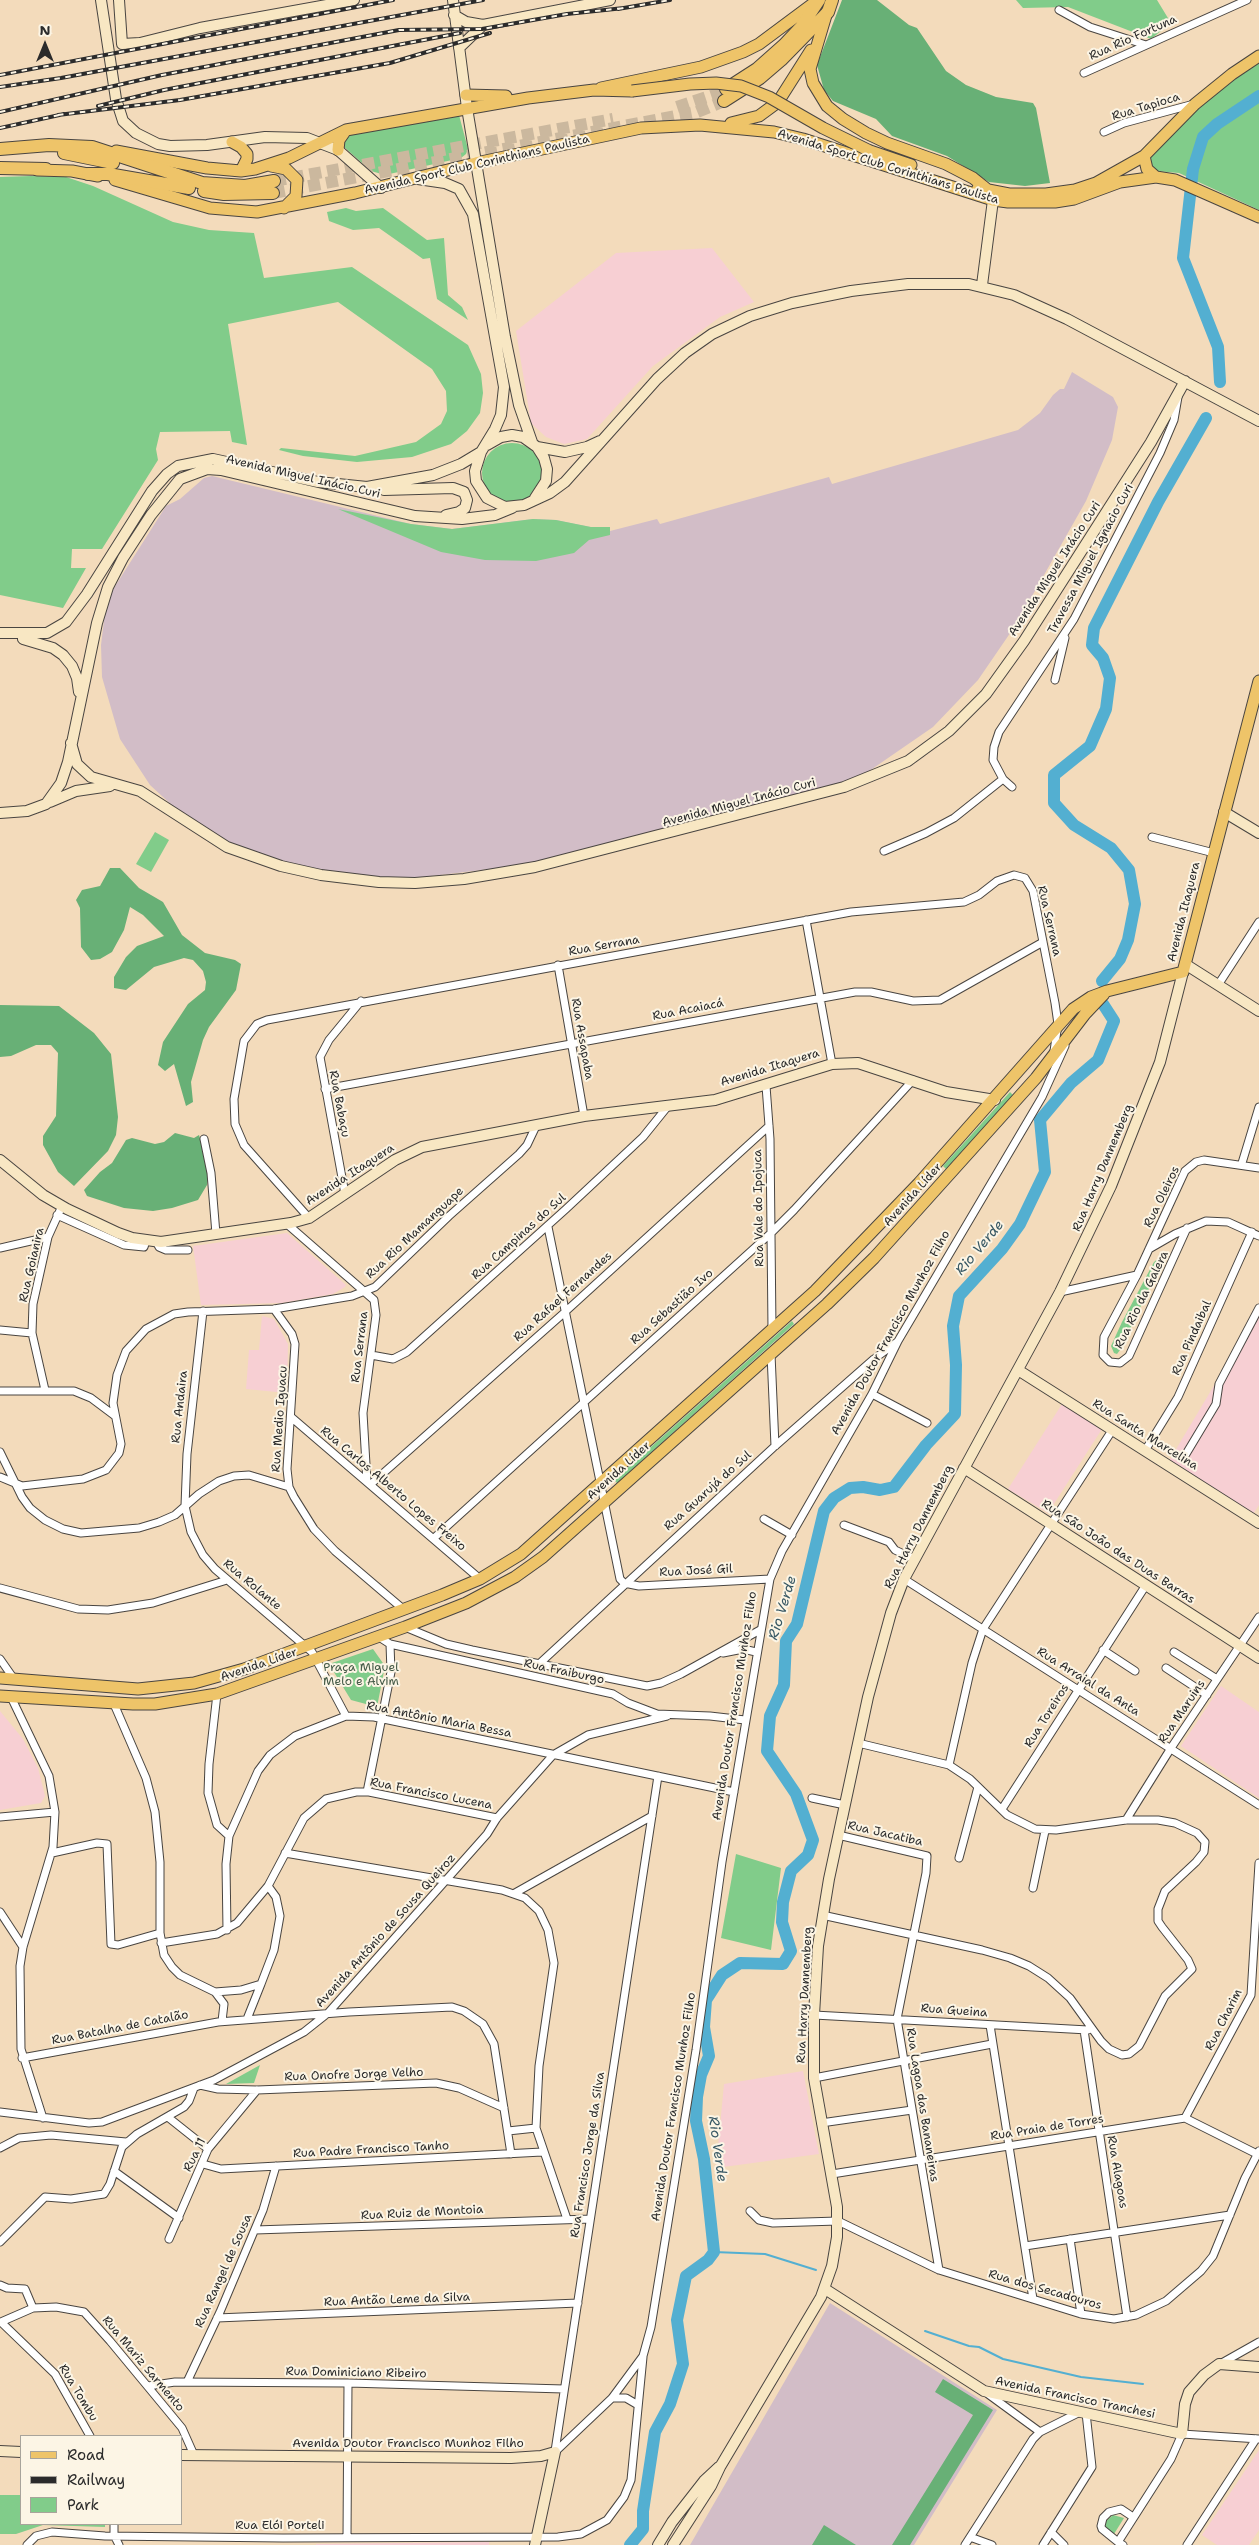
<!DOCTYPE html>
<meta charset="utf-8">
<style>
body{margin:0}
#map{position:relative;width:1259px;height:2545px;overflow:hidden;background:#f3dbbb;font-family:"Shantell Sans",sans-serif}
canvas{display:block}
.legend{position:absolute;left:20px;top:2435px;width:162px;height:90px;box-sizing:border-box;background:#fcf5e5;border:1px solid #a8a49b;margin:0;padding:6px 9px;list-style:none;font-size:15px;color:#2b2b2b}
.legend li{display:flex;align-items:center;gap:10px;height:25px}
.legend b{width:25px;border:1px solid #a8a49b}
.north{position:absolute;left:20px;top:20px;width:50px;height:50px;-webkit-text-stroke:4px #fcf5e5;paint-order:stroke;rotate:0deg;font-size:14px;font-weight:700;line-height:20px;text-align:center;color:#2b2b2b}
.north::after{content:'';display:block;margin:auto;width:18px;height:22px;background:#2b2b2b;clip-path:polygon(50% 0,100% 100%,50% 72%,0 100%)}
</style>
<div id="map">
<canvas width="1259" height="2545"></canvas>
<ul class="legend">
<li><b style="height:6px;background:#eec469"></b>Road</li>
<li><b style="height:6px;background:#2b2b2b"></b>Railway</li>
<li><b style="height:14px;background:#81cc8a"></b>Park</li>
</ul>
<div class="north">N</div>
</div>
<script>
const g = document.querySelector('canvas').getContext('2d');
g.lineJoin = 'round';
function paint(path, color) { g.fillStyle = color; g.fill(path, 'evenodd'); }
const shape = rows => new Path2D(rows.map(r => 'M' + r).join(''));
function strokePath(path, color, width, dash) { g.strokeStyle = color; g.lineWidth = width; g.lineCap = dash ? 'butt' : 'round'; g.setLineDash(dash || []); g.stroke(path); }
function drawText(font, color, halo, rows, align = 'center') {
  g.font = font + ' "Shantell Sans",sans-serif'; g.lineWidth = 4; g.setLineDash([]); g.textBaseline = 'middle'; g.strokeStyle = halo; g.fillStyle = color; for (const [text, x, y, turn = 0] of rows) {
    g.save(); g.translate(x, y); g.rotate((+turn || 0) * Math.PI / 180); g.textAlign = isNaN(turn) ? turn : align; if (halo) g.strokeText(text, 0, 0); g.fillText(text, 0, 0); g.restore();
  }
}
const built = shape([
 [712,248,754,302,720,317,653,366,587,439,564,444,546,437,531,423,516,331,616,253],
 [287,1233,346,1285,345,1287,333,1294,282,1303,201,1305,193,1246],
 [1259,1310,1259,1505,1253,1514,1169,1461],
 [262,1316,274,1319,288,1344,287,1393,246,1389,249,1350,259,1350],
 [1062,1404,1102,1429,1048,1513,1008,1489],
 [1221,1686,1259,1712,1259,1798,1181,1746],
 [0,1711,23,1739,38,1768,45,1796,41,1803,0,1810],
 [803,2071,819,2154,716,2168,724,2084],
 [1259,2450,1259,2530,1249,2545,1217,2545,1202,2535],
 [489,2542,489,2545,316,2545,316,2544]
]);
const industrial = shape([
 [1072,372,1113,397,1118,407,1112,440,1086,501,1015,626,978,680,933,727,859,778,523,865,415,878,359,877,306,869,254,855,220,841,188,820,150,785,120,739,102,677,101,645,105,612,112,591,166,506,180,499,204,478,212,476,411,524,452,529,533,519,556,520,610,531,657,519,660,524,829,477,832,484,1018,430,1040,413,1053,395,1060,389,1064,389],
 [830,2303,997,2410,914,2545,690,2545]
]);
const green = shape([
 [1016,0,1157,0,1171,23,1151,39,1068,7,1023,8],
 [1259,55,1259,210,1179,173,1156,171,1146,162,1212,88],
 [459,115,468,149,466,154,461,158,385,175,371,171,344,147,343,141,348,134],
 [31,176,66,177,93,186,173,222,209,230,254,233,264,278,352,267,468,345,481,374,483,393,480,413,467,431,451,444,412,457,357,462,303,456,279,450,281,448,355,456,416,442,441,424,447,411,446,391,432,369,338,302,228,324,247,445,232,442,230,431,160,432,156,449,158,460,102,549,72,549,71,568,86,568,63,608,0,595,0,177],
 [346,208,356,211,383,208,427,240,444,238,448,295,462,307,468,320,437,299,430,258,423,259,379,228,353,230,329,221,327,212],
 '482 473a30 30 0 1 1 60 0a30 30 0 1 1-60 0Z',
 [338,509,411,524,452,529,533,519,556,520,591,527,610,527,610,535,589,540,574,553,536,561,485,560,441,552],
 [155,832,169,840,151,872,136,864],
 [1010,1092,1013,1095,946,1169,943,1166],
 [1167,1251,1120,1350,1117,1354,1114,1353,1111,1346,1122,1322,1154,1262],
 [792,1321,794,1324,617,1483,614,1480],
 [373,1649,385,1666,377,1707,351,1700,329,1664],
 [736,1854,781,1868,771,1950,721,1938],
 [260,2065,254,2083,226,2084],
 [0,2495,21,2495,21,2524,105,2524,105,2527,43,2525,16,2534,0,2534],
 [1113,2515,1124,2518,1114,2534,1104,2526,1105,2522]
]);
const forest = shape([
 [842,0,877,0,909,25,917,28,946,71,966,85,996,97,1033,103,1036,108,1050,183,1025,186,989,182,947,156,892,136,876,119,833,101,824,90,817,65],
 [110,868,120,868,139,888,163,902,182,935,205,953,235,960,241,964,236,990,209,1027,203,1040,191,1082,193,1102,186,1106,174,1064,165,1071,158,1065,163,1042,188,1004,205,990,206,982,203,971,193,960,184,958,154,967,126,990,114,988,114,977,126,957,137,946,164,936,143,915,130,907,124,930,112,952,100,959,91,960,81,947,80,908,76,900,82,890,100,886],
 [0,1005,59,1006,94,1033,111,1054,118,1117,116,1135,108,1151,74,1186,58,1172,43,1145,43,1136,56,1116,58,1053,51,1045,36,1045,11,1056,0,1057],
 [175,1133,194,1138,199,1135,202,1144,209,1172,207,1185,198,1200,172,1208,153,1211,124,1208,87,1196,84,1190,100,1172,112,1163,126,1140,132,1138,155,1144,164,1142],
 [943,2379,993,2410,910,2545,892,2545,973,2415,935,2392],
 [824,2525,856,2545,812,2545]
]);
const stream = shape([
 [714,2252,765,2254,816,2270],
 [925,2331,969,2346,979,2347,1003,2359,1081,2377,1143,2384]
]);
const river = shape([
 [1220,382,1218,347,1183,258,1193,169,1203,137,1217,124,1259,96],
 [1102,981,1120,959,1128,940,1135,904,1129,870,1111,848,1074,825,1054,803,1054,775,1090,746,1106,709,1110,678,1103,658,1092,645,1094,628,1158,502,1206,418],
 [630,2545,643,2529,643,2511,655,2432,670,2404,683,2364,677,2320,686,2276,708,2260,714,2252,704,2159,696,2121,697,2097,701,2075,709,2056,704,2027,706,2000,722,1975,740,1963,783,1964,791,1951,782,1922,783,1902,791,1871,808,1855,813,1840,796,1794,767,1751,770,1716,784,1685,786,1641,797,1624,824,1511,834,1498,850,1488,863,1487,880,1490,894,1487,926,1445,955,1414,956,1365,953,1326,959,1296,1002,1249,1020,1224,1045,1172,1040,1120,1071,1083,1098,1060,1114,1021,1103,1004]
]);
const secondaryTunnel = shape([
 [466,22,462,26,463,34,469,37]
]);
const highwayTunnel = shape([
 [677,107,722,92],
 [274,181,613,119],
 [273,193,697,112,724,101]
]);
const street = shape([
 [1059,10,1090,27,1146,45],
 [1084,73,1247,0],
 [1104,132,1124,123,1194,104],
 [1055,680,1065,638],
 [1012,787,1003,779,993,760,994,747,999,732,1074,619,1160,453,1174,420,1178,397],
 [1152,837,1214,853],
 [884,851,926,833,954,818,1003,779],
 [806,920,832,1064],
 [558,965,584,1116],
 [1218,985,1259,922],
 [766,1086,770,1139,772,1329],
 [325,1089,855,992,871,992,913,1001,940,1000,1043,942],
 [204,1139,211,1173,216,1234],
 [1242,1163,1259,1107],
 [345,1194,320,1057,329,1040,361,1001],
 [57,1215,124,1245,144,1247,146,1241],
 [309,1218,244,1145,235,1124,234,1099,244,1041,257,1024,267,1020,851,912,964,902,979,895,997,881,1014,875,1025,878,1033,891,1055,1003,1058,1024,1054,1051],
 [287,1224,374,1300,376,1315,363,1413,367,1482],
 [548,1227,620,1579,624,1583,639,1586,770,1579],
 [1187,1228,1129,1356,1120,1363,1110,1362,1103,1355,1104,1337,1137,1275,1185,1171,1196,1162,1204,1160,1259,1168],
 [156,1241,159,1247,166,1250,188,1250],
 [0,1248,48,1237],
 [1149,1249,1175,1234,1206,1221,1228,1222,1259,1236],
 [1060,1292,1137,1275],
 [274,1309,292,1334,295,1344,287,1469,289,1487,294,1497,314,1529,335,1551,403,1609],
 [203,1311,187,1454,185,1506,191,1532,203,1555,215,1569,312,1652,346,1716],
 [0,1330,32,1333],
 [771,1354,775,1446],
 [371,1355,393,1359,407,1352,566,1209,643,1137,668,1106],
 [45,1390,32,1333,33,1304,48,1237,62,1206],
 [0,1391,74,1391,91,1398,115,1416],
 [872,1394,927,1423],
 [291,1417,480,1579],
 [1146,1449,1178,1397,1252,1232],
 [0,1452,22,1497,30,1508,45,1520,63,1529,81,1533,139,1528,159,1522,175,1515,199,1494,219,1481,234,1476,249,1475,289,1487],
 [1186,1454,1216,1404,1219,1384,1259,1308],
 [0,1477,22,1486,83,1479,106,1470,119,1453,121,1444,113,1403,117,1375,126,1351,146,1329,174,1314,188,1312,274,1309,352,1296,375,1287,449,1216,519,1154,527,1145,536,1126],
 [371,1484,565,1312,769,1126],
 [764,1519,792,1535],
 [844,1525,889,1542,895,1550,914,1559],
 [434,1538,771,1233,794,1210,913,1080],
 [904,1579,1259,1805],
 [0,1588,78,1609,108,1610,153,1603,227,1580],
 [405,1627,446,1644,472,1650,647,1686,661,1683,681,1674,760,1630],
 [379,1637,390,1644,613,1694,628,1703,657,1714,710,1716,745,1720],
 [1103,1650,1135,1671],
 [1174,1652,1217,1679],
 [723,1653,743,1649,756,1652],
 [0,1659,14,1679],
 [539,1664,775,1446,874,1359,897,1342],
 [1166,1668,1207,1695],
 [217,1694,209,1764,208,1793,217,1825,229,1836],
 [11,1697,49,1776,55,1812,53,1847,23,1947,20,1966,21,2049,43,2118],
 [114,1704,146,1778,155,1812,160,1862,160,1933,164,1955,172,1967,180,1975,215,1992,241,1990,261,1984,274,1950,280,1916,276,1897,268,1886],
 [949,1765,972,1663,983,1629,1113,1429],
 [367,1792,391,1672,390,1644],
 [812,1798,845,1805],
 [1002,1809,1146,1585],
 [0,1817,55,1812],
 [1126,1820,1171,1748,1259,1617],
 [838,1835,927,1856,926,1873,897,2019,939,2270],
 [52,1853,97,1843,107,1844,111,1944,118,1945,160,1933],
 [285,1853,502,1890,525,1898,539,1911,548,1930,554,1963,539,2066,536,2128,567,2219],
 [959,1858,978,1787],
 [1033,1888,1045,1831],
 [515,1893,652,1816],
 [0,1912,23,1947],
 [822,1915,982,1950,1010,1958,1029,1966,1048,1978,1070,1998,1101,2041,1109,2049,1122,2055,1129,2054,1139,2046,1165,1996,1192,1969,1188,1960,1162,1927,1158,1921,1158,1909,1165,1891,1196,1862,1204,1852,1205,1842,1197,1833,1175,1823,1158,1820,1126,1820,1056,1830,1035,1829,1007,1815,970,1779,949,1765,858,1743],
 [227,1930,226,1864,229,1836,258,1771,270,1755,295,1736,346,1716,374,1717,734,1792],
 [161,1943,217,1934,237,1923,268,1886,304,1818,326,1799,356,1792,369,1792,497,1818],
 [215,1992,224,2004,222,2021],
 [814,2015,1088,2030],
 [247,2019,261,1984],
 [990,2025,1033,2299],
 [1084,2030,1127,2317],
 [22,2058,218,2022,349,2012,452,2007,464,2011,483,2024,494,2044,511,2154],
 [814,2078,992,2044],
 [200,2085,218,2089,257,2090,436,2083,459,2088,504,2108],
 [0,2112,89,2123,102,2122,214,2080,304,2032,328,2013,487,1834,497,1818,553,1755,588,1735,667,1716],
 [169,2118,208,2149],
 [1185,2118,1251,1995,1259,1863],
 [821,2123,912,2110],
 [508,2131,536,2128],
 [0,2148,19,2138,51,2135,126,2142],
 [203,2164,221,2169,542,2152],
 [114,2171,179,2218],
 [832,2174,1185,2118,1257,2154],
 [750,2211,759,2220,773,2223,838,2221,939,2270,1081,2314,1114,2319,1136,2315,1166,2301,1201,2271,1213,2256,1245,2178,1259,2151],
 [255,2230,590,2219],
 [169,2239,208,2149,257,2090],
 [1070,2239,1081,2314],
 [0,2242,45,2197,71,2199,104,2194,110,2184,122,2147,137,2134,184,2107,189,2101,194,2088],
 [1025,2246,1230,2215],
 [0,2285,7,2288,25,2289,33,2308],
 [217,2318,578,2303],
 [1220,2364,1259,2342],
 [187,2382,220,2312,263,2210,276,2166],
 [148,2386,175,2382,348,2383,564,2389],
 [988,2394,1040,2432],
 [612,2398,626,2398,638,2405],
 [90,2436,55,2374,1,2322,33,2308,56,2307,84,2312,110,2341,182,2428,194,2455],
 [555,2451,658,1776],
 [555,2452,612,2398,643,2356,651,2327,696,2050,722,1862,770,1579,782,1551,872,1394,898,1341,1042,1097,1065,1046],
 [114,2524,114,2535,119,2545],
 [1051,2532,1064,2545],
 [970,2537,992,2545],
 [347,2538,348,2383],
 [1118,2542,1102,2529,1101,2526,1103,2518,1109,2512,1121,2509,1133,2517],
 [27,2545,36,2536,52,2532,105,2536,283,2538,558,2537,581,2534,607,2520,624,2497,631,2480,643,2357],
 [965,2545,1033,2439,1040,2432,1080,2412],
 [1043,2545,1092,2467,1086,2413],
 [1123,2545,1118,2542,1171,2459,1182,2434,1259,2439],
 [1187,2545,1256,2439]
]);
const secondary = shape([
 [101,0,116,99,123,121,136,133,158,144,170,146,207,145,265,137,307,138,338,150,381,188],
 [119,0,122,44,140,43,200,28,354,0],
 [453,0,467,108,505,337,519,405,532,442],
 [454,15,466,22,483,25,610,0],
 [459,48,483,25],
 [418,179,445,183,459,189,473,214,504,387,501,415,495,429,481,452,475,471,476,481,487,498,505,507,524,505,550,493,565,482,657,379,685,353,712,334,750,316,792,303,851,291,908,284,969,284,1014,295,1067,319,1259,421],
 [982,285,993,200],
 [487,445,501,437,512,435,523,437,537,447,544,458,547,469,546,481,535,498],
 [537,447,565,452,587,447,600,441],
 [384,490,453,488,464,492,467,500,465,508,459,512,446,515],
 [0,633,47,633,66,622,87,594,152,491,167,474,178,466,213,459,318,482,367,487,433,475,461,464,481,452],
 [23,639,53,648,63,655,72,666,77,678,79,692],
 [71,743,77,764,91,777,140,791,227,847,281,866,321,875,379,882,415,883,464,879,535,867,844,787,908,761,949,731,986,694,1024,641,1151,442,1185,381],
 [50,802,76,791,110,786],
 [1224,812,1259,833],
 [0,813,27,811,46,804,61,783,68,762,97,623,108,587,123,558,151,515,180,479,207,469,221,470,415,516,462,519,495,515,512,508],
 [1185,964,1259,1011],
 [0,1160,43,1195,67,1209,118,1233,132,1238,161,1242,291,1223,309,1218,395,1160,422,1147,584,1116,715,1100,832,1064,858,1063,946,1092,995,1100],
 [1018,1370,1259,1523],
 [964,1468,1259,1658],
 [825,2289,984,2391,1182,2434,1185,2404,1189,2392,1204,2375,1219,2364,1259,2367],
 [0,2451,21,2452],
 [181,2455,511,2458,541,2456,555,2452],
 [535,2545,555,2452],
 [658,2545,672,2522,704,2481,719,2467],
 [673,2545,711,2486,720,2467,821,2297,832,2266,837,2237,837,2207,814,2078,814,2015,818,1946,829,1879,868,1697,891,1613,904,1579,1060,1292,1111,1186,1160,1062,1183,972]
]);
const primary = shape([
 [827,12,810,69,813,83,827,106,843,119,866,133,887,143,946,164,973,178,988,190],
 [601,88,701,67,743,52,759,44,818,0],
 [466,95,506,96],
 [731,123,759,116,778,102,811,50],
 [232,142,241,147,247,154,247,159,241,171],
 [338,150,339,140,346,130],
 [116,151,207,168,241,171,255,169,289,158,346,130,528,98,594,90,632,91],
 [870,151,911,165],
 [1144,156,1147,169,1156,177],
 [271,166,286,169,297,180,296,196,284,208],
 [37,170,72,171,98,176],
 [115,180,210,208,257,212,355,193,476,163,641,128,700,125,774,132,803,139,993,200,1008,202,1055,202,1074,199,1120,182,1156,177,1175,180,1259,217],
 [978,188,1009,194,1046,194,1075,190,1096,183,1144,156,1195,104,1232,74,1259,56],
 [0,1678,138,1689,194,1683,244,1669,442,1595,480,1579,521,1554,815,1291,919,1183,1073,1009,1091,997,1107,991,1183,972,1259,681],
 [0,1696,133,1704,155,1704,217,1694,405,1627,466,1603,515,1577,543,1557,827,1304,874,1258,1036,1078,1085,1014,1104,994]
]);
const highway = shape([
 [726,89,757,69,784,45,801,27,819,0],
 [724,101,760,78,781,60,828,12,832,0],
 [0,149,49,145,92,147,202,183,245,186,274,181],
 [64,153,113,163],
 [0,168,46,169],
 [88,174,108,174,189,188],
 [204,191,224,194,273,193]
]);
const rail = shape([
 [618,9,670,0],
 [0,75,393,0],
 [0,87,61,78,483,0],
 [98,106,164,90,460,33],
 [0,112,162,75,399,30,482,29,567,14,624,8],
 [58,115,180,100,390,63,490,33],
 [0,128,64,114]
]);
const primaryBridge = shape([
 [632,91,690,84,716,83,741,86,769,97,823,128,870,151]
]);
const streetNames = [
 ["Rua Rio Fortuna",1133,38,-24],
 ["Rua Tapioca",1146,107,-17],
 ["Avenida Sport Club Corinthians Paulista",477,165,-13],
 ["Avenida Sport Club Corinthians Paulista",888,167,17],
 ["Avenida Miguel Inácio Curi",303,477,13],
 ["Travessa Miguel Ignacio Curi",1091,559,-62],
 ["Avenida Miguel Inácio Curi",1055,569,-57],
 ["Avenida Miguel Inácio Curi",739,803,-15],
 ["Avenida Itaquera",1184,912,-76],
 ["Rua Serrana",1049,921,77],
 ["Rua Serrana",604,946,-10],
 ["Rua Acaiacá",688,1010,-11],
 ["Rua Assapaba",582,1039,80],
 ["Avenida Itaquera",770,1068,-17],
 ["Rua Babaçu",339,1104,79],
 ["Rua Harry Dannemberg",1103,1168,-67],
 ["Avenida Itaquera",350,1175,-33],
 ["Avenida Líder",913,1195,-48],
 ["Rua Oleiros",1162,1197,-64],
 ["Rua Vale do Ipojuca",759,1208,-91],
 ["Rua Rio Mamanguape",415,1233,-43],
 ["Rua Campinas do Sul",519,1237,-42],
 ["Rua Goianira",32,1265,-77],
 ["Rua Rafael Fernandes",563,1297,-42],
 ["Rua Rio da Galera",1142,1300,-64],
 ["Rua Sebastião Ivo",672,1307,-42],
 ["Avenida Doutor Francisco Munhoz Filho",891,1333,-61],
 ["Rua Pindaibal",1192,1338,-66],
 ["Rua Serrana",360,1347,-83],
 ["Rua Andaira",180,1407,-84],
 ["Rua Medio Iguacu",280,1419,-86],
 ["Rua Santa Marcelina",1145,1435,32],
 ["Avenida Líder",619,1471,-42],
 ["Rua Carlos Alberto Lopes Freixo",393,1489,40],
 ["Rua Guarujá do Sul",708,1491,-42],
 ["Rua Harry Dannemberg",919,1527,-63],
 ["Rua São João das Duas Barras",1118,1552,33],
 ["Rua José Gil",696,1571,-3],
 ["Rua Rolante",252,1585,40],
 ["Avenida Líder",259,1665,-19],
 ["Rua Fraiburgo",564,1672,12],
 ["Rua Arraial da Anta",1088,1682,32],
 ["Avenida Doutor Francisco Munhoz Filho",735,1706,-81],
 ["Rua Maruins",1182,1712,-56],
 ["Rua Toreiros",1047,1716,-58],
 ["Rua Antônio Maria Bessa",439,1720,11],
 ["Rua Francisco Lucena",431,1794,11],
 ["Rua Jacatiba",885,1834,13],
 ["Avenida Antônio de Sousa Queiroz",386,1931,-48],
 ["Rua Harry Dannemberg",805,1995,-87],
 ["Rua Gueina",954,2011,4],
 ["Rua Charim",1224,2020,-63],
 ["Rua Batalha de Catalão",120,2028,-11],
 ["Rua Onofre Jorge Velho",354,2075,-2],
 ["Rua Lagoa das Bananeiras",922,2105,81],
 ["Avenida Doutor Francisco Munhoz Filho",674,2107,-81],
 ["Rua Praia de Torres",1047,2128,-9],
 ["Rua Padre Francisco Tanho",371,2150,-3],
 ["Rua 11",195,2155,-64],
 ["Rua Francisco Jorge da Silva",588,2155,-81],
 ["Rua Alagoas",1117,2172,80],
 ["Rua Ruiz de Montoia",422,2213,-3],
 ["Rua Rangel de Sousa",224,2271,-66],
 ["Rua dos Secadouros",1045,2290,16],
 ["Rua Antão Leme da Silva",397,2300,-2],
 ["Rua Mariz Sarmento",143,2364,50],
 ["Rua Dominiciano Ribeiro",356,2373,1],
 ["Rua Tombu",78,2393,59],
 ["Avenida Francisco Tranchesi",1075,2398,12],
 ["Avenida Doutor Francisco Munhoz Filho",408,2444],
 ["Rua Elói Porteli",280,2526]
];
const parkNames = [
 ["Praça Miguel",361,1668],
 ["Melo e Alvim",361,1682]
];
const waterNames = [
 ["Rio Verde",980,1248,-50],
 ["Rio Verde",783,1608,-73],
 ["Rio Verde",717,2149,82]
];
paint(built, '#f7cfd3');
paint(industrial, '#d2bdc7');
paint(green, '#81cc8a');
paint(forest, '#68b076');
strokePath(stream, '#53afd1', 2);
strokePath(river, '#53afd1', 12);
strokePath(secondaryTunnel, '#cbb89e', 10, [10, 5]);
strokePath(highwayTunnel, '#cbb89e', 12, [12, 6]);
strokePath(street, '#494541', 9);
strokePath(secondary, '#494541', 12);
strokePath(primary, '#494541', 13);
strokePath(highway, '#494541', 14);
strokePath(street, '#fff', 7);
strokePath(secondary, '#f8e7c3', 10);
strokePath(primary, '#eec469', 11);
strokePath(highway, '#eec469', 12);
strokePath(rail, '#2b2b2b', 4);
strokePath(rail, '#fcf5e5', 2, [5.5]);
strokePath(primaryBridge, '#494541', 13, []);
strokePath(primaryBridge, '#eec469', 11);
drawText('12px', '#2b2b2b', '#fcf5e5', streetNames);
drawText('12px', '#455b48', '#fcf5e5', parkNames);
drawText('italic 14px', '#395965', '#fcf5e5', waterNames);
</script>
